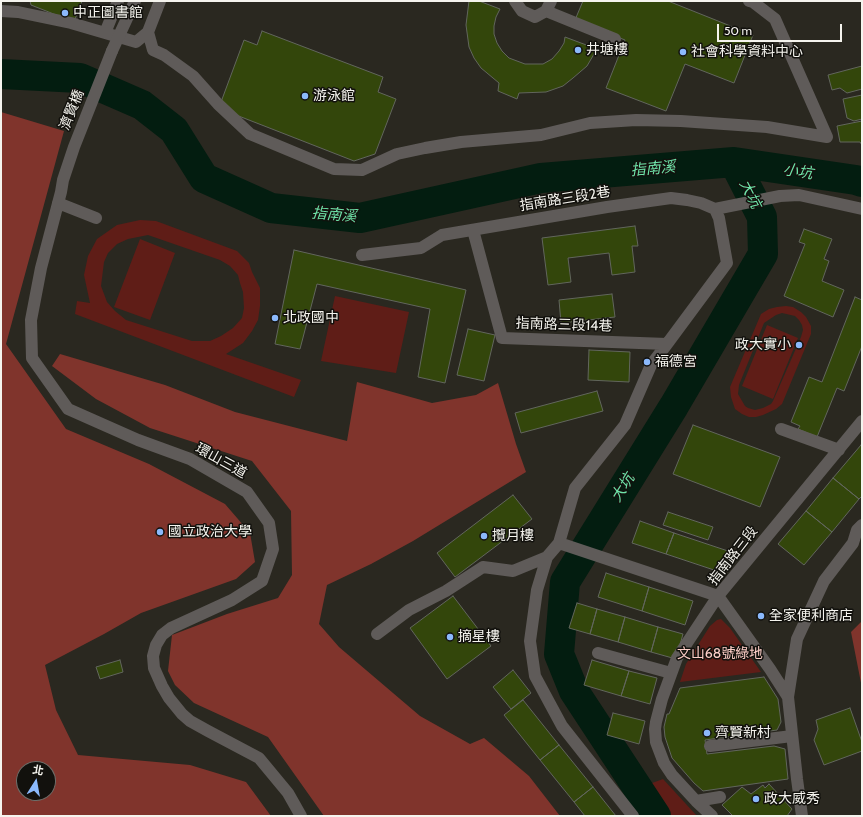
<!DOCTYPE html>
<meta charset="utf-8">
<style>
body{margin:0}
#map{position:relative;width:863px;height:817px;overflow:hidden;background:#2a2820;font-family:Cabin,"Noto Sans TC",sans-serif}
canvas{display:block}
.frame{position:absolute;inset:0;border:2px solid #f5f4ee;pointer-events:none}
.north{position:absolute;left:16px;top:761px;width:40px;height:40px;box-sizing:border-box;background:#12110d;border:1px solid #6d6c67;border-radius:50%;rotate:11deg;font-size:11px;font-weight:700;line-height:16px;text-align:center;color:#f5f4ee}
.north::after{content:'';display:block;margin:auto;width:14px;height:18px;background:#8bb9fc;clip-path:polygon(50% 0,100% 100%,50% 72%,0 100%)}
.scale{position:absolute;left:717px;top:24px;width:125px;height:18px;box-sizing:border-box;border:2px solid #f5f4ee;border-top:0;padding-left:5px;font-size:12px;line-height:14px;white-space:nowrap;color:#f5f4ee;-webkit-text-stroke:3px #12110d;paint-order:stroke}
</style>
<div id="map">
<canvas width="863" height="817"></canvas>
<div class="frame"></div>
<div class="north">北</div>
<div class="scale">50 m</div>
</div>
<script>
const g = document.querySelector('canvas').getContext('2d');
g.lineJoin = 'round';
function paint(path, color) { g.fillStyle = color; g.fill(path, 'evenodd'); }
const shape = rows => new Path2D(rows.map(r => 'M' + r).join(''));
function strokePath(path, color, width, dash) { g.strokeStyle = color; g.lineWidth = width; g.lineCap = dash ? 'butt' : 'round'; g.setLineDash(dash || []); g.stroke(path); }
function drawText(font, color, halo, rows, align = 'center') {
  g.font = font + ' Cabin,"Noto Sans TC",sans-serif'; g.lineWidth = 3; g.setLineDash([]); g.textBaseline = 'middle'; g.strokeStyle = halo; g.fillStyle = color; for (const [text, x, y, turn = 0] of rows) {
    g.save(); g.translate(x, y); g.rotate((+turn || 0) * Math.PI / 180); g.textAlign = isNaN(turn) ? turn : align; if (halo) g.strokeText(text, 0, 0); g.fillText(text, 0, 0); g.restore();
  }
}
const green = shape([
 [140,220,156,221,237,251,249,263,252,272,260,288,260,306,258,320,252,331,243,343,226,354,301,380,294,397,75,314,77,301,90,303,84,275,88,256,97,239,117,225],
 [148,235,220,260,230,266,238,275,240,283,243,292,244,308,242,318,233,328,221,336,210,341,192,341,126,320,115,311,107,302,101,286,104,262,108,253,117,244,128,239],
 [140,239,175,253,150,320,114,307],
 [335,296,409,312,396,373,321,361],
 [786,306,793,307,801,312,806,317,811,326,811,334,782,404,776,409,763,415,756,417,749,417,742,414,735,409,731,397,730,387,761,314,769,309,777,307],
 [782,313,795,316,799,320,802,325,803,330,801,337,773,401,771,404,763,408,755,410,748,408,745,406,738,394,739,385,764,323,776,315],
 [767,325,798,338,773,399,742,386],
 [721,619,730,628,761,672,680,682,686,664,710,626,717,620],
 [663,779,697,816,667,816,660,808,644,786]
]);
const forest = shape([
 [1,112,64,131,6,344,66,429,149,464,225,504,250,533,255,562,236,579,141,613,104,634,45,665,56,710,78,755,190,765,246,782,271,816,1,816],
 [24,769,48,769,48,793,24,793],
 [60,354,165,385,235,412,347,441,357,382,432,403,476,395,498,383,516,444,526,472,413,541,371,564,327,585,319,624,339,647,420,716,470,744,484,738,529,776,560,816,324,816,268,737,194,703,175,685,168,671,172,635,227,614,278,598,292,575,291,511,252,461,150,428,96,399,52,366],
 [862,621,862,688,851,632]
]);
const river = shape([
 [1,74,80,78,142,105,174,130,204,178,271,208,360,218,541,178,734,162,856,180,862,182],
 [656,816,574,691,559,654,565,582,674,406,763,254,762,217,734,162]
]);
const building = shape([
 [30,1,82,1,74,22,31,5,30,1],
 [469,1,479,1,500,9,496,17,494,26,494,34,497,43,502,51,509,58,525,64,543,64,552,59,559,51,564,43,565,37,597,49,587,66,573,78,563,86,546,92,519,93,517,99,498,91,499,83,481,68,474,58,469,47,466,25,469,1],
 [583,1,668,1,753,35,734,83,685,64,666,111,606,88,625,40,575,20,583,1],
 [262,31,383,77,378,92,396,99,375,154,354,161,231,113,221,102,244,40,257,45,262,31],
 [862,66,862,89,847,93,840,88,832,90,828,75,862,66],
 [862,95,862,119,854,121,847,118,843,99,862,95],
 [862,121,862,145,860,142,840,142,837,126,862,121],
 [635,226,638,246,632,246,635,272,612,275,609,253,568,258,571,282,548,285,542,238,635,226],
 [804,229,832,239,824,259,829,261,822,281,844,290,833,317,784,296,805,244,799,242,804,229],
 [294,250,466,290,445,383,418,377,430,309,317,284,300,349,275,344,294,250],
 [612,294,615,317,561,323,559,300,612,294],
 [855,297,862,300,862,346,844,391,837,388,817,437,798,429,800,426,791,422,809,377,822,382,855,297],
 [468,329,495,335,484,381,457,375,468,329],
 [589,350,630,352,629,382,588,380,589,350],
 [597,391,603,411,521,433,515,413,597,391],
 [693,425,780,457,760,507,673,474,693,425],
 [861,445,862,446,862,496,859,499,833,478,861,445],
 [833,478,859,499,832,532,806,511,833,478],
 [513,495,532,519,455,577,437,553,513,495],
 [806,511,832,532,804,565,778,544,806,511],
 [668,512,713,527,708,540,663,525,668,512],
 [640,521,674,533,666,554,632,543,640,521],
 [674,533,731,552,723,573,666,554,674,533],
 [606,573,649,587,642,611,598,597,606,573],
 [649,587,693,601,685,625,642,611,649,587],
 [453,596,491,646,447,679,410,628,453,596],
 [577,603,597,609,590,634,569,628,577,603],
 [597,609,625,617,618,642,590,634,597,609],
 [625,617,658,627,651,652,618,642,625,617],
 [658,627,683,634,676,659,651,652,658,627],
 [120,660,123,672,100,679,96,667,120,660],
 [592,660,629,671,621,696,584,685,592,660],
 [513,670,531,693,511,709,493,687,513,670],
 [629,671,657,678,650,704,621,696,629,671],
 [764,677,778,699,781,722,777,730,705,740,707,754,774,746,785,749,788,779,703,791,694,783,672,758,665,737,664,727,667,714,669,714,680,688,764,677],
 [523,700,559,745,540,760,504,715,523,700],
 [850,708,862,742,862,751,824,765,814,740,818,729,816,720,850,708],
 [613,713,645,721,639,744,607,735,613,713],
 [559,745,593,787,574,802,540,760,559,745],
 [769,784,792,809,787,816,733,816,722,805,742,787,751,794,763,785,765,788,769,784],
 [593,787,616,816,585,816,574,802,593,787]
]);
const minor = shape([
 [515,1,522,11,535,17,546,11,551,1],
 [1,11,18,12,71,23,136,42,148,32,160,1],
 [546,11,615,39],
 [148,32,153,50,164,55,193,76,218,104,250,134,334,169,362,170,397,154,425,148,461,142,541,135,590,123,636,120,681,121,767,127,827,137,775,19,753,2,749,1],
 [105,33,118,1],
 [112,51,74,147,63,180,61,192,41,268,31,320,32,358,68,409,138,440,190,459,247,492,269,523,273,549,262,581,232,600,171,628,162,635,156,645,153,656,154,668,162,686,169,698,182,714,190,721,208,731,259,758,288,793,301,816],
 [58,203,96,218],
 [715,209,780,196,799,195,862,209],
 [473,230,502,338,667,344],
 [362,255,421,248,442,235,607,207,671,198,687,200,701,203,715,209],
 [781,429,839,450],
 [559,543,718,596,677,658,662,699,656,722,655,729,656,742,664,763,672,775,696,801,712,816],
 [377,634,409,610,446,591,483,567,513,571,547,557],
 [598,653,671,673],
 [788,697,797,639,824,581,853,543,857,530,862,525],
 [710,746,792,736],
 [696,801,720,797],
 [633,816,562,726,535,676,530,641,537,590,547,557,559,543,575,488,625,425,651,365,667,344,727,263,719,218,715,209],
 [802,816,797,779,788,697,770,669,718,596,862,421]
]);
const minorBridge = shape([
 [112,51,135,1]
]);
const markers = [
 [65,13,4,"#8bb9fc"],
 [578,50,4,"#8bb9fc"],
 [683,52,4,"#8bb9fc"],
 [305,96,4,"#8bb9fc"],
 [275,318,4,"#8bb9fc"],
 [799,345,4,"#8bb9fc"],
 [647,362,4,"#8bb9fc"],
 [160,532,4,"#8bb9fc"],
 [484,536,4,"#8bb9fc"],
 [761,616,4,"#8bb9fc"],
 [450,637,4,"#8bb9fc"],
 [707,733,4,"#8bb9fc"],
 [756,799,4,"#8bb9fc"]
];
const poiNames = [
 ["中正圖書館",73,13],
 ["井塘樓",586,50],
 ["社會科學資料中心",691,52],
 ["游泳館",313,96],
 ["北政國中",283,318],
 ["政大實小",791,345,"right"],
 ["福德宮",655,362],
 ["國立政治大學",168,532],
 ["攬月樓",492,536],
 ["全家便利商店",769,616],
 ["摘星樓",458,637],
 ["齊賢新村",715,733],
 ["政大威秀",764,799]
];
const streetNames = [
 ["濟賢橋",72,110,-68],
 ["指南路三段2巷",565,199,-9],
 ["指南路三段14巷",564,325,2],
 ["環山三道",221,461,29],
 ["指南路三段",733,556,-52]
];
const parkNames = [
 ["文山68號綠地",720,654]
];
const waterNames = [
 ["指南溪",653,169,-5],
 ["小坑",798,172,9],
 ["大坑",750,194,63],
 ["指南溪",334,215,5],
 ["大坑",623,488,-58]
];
paint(green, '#5f1d17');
paint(forest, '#80342c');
strokePath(river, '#031d10', 30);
paint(building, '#33460b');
strokePath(building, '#62665d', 1);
strokePath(minor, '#5f5b59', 12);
strokePath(minorBridge, '#5f5b59', 12);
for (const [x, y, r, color] of markers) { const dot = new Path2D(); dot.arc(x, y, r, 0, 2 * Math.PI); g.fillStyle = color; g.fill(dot); strokePath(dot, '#12110d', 1.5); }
drawText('14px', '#f5f4ee', '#12110d', poiNames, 'left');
drawText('14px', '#f5f4ee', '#12110d', streetNames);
drawText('14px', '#fdcec7', '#12110d', parkNames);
drawText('italic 15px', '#6fe4a9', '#12110d', waterNames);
</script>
